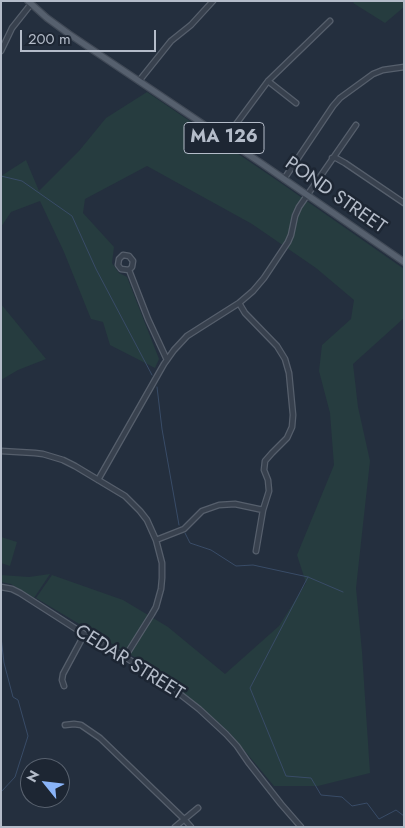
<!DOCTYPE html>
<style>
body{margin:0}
#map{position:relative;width:405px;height:828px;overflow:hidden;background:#242f3e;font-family:Jost,sans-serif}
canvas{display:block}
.frame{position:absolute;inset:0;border:2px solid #b4bcc9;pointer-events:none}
.north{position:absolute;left:20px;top:758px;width:50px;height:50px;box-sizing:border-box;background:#1d2633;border:1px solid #59626f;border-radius:50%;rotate:299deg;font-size:14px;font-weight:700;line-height:20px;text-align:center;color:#b4bcc9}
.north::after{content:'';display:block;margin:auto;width:18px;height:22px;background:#8ab4f8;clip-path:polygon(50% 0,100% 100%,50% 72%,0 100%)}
.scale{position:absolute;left:20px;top:30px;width:136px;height:22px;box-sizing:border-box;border:2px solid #b4bcc9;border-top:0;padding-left:6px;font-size:15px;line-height:18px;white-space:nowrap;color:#b4bcc9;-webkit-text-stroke:4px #1d2633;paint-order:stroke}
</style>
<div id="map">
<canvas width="405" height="828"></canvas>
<div class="frame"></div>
<div class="north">N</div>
<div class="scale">200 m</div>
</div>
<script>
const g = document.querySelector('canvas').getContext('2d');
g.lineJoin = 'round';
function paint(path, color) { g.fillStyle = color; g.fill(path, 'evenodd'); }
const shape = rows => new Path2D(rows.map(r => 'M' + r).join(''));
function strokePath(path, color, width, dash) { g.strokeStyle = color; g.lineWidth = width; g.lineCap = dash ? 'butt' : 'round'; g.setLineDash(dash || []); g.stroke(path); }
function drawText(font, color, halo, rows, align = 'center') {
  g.font = font + ' Jost,sans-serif'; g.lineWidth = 5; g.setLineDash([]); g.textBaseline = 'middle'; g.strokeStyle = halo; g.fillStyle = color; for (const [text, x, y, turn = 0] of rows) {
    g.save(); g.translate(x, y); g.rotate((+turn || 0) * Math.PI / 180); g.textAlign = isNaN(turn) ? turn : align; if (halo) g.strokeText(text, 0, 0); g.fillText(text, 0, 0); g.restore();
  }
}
const green = shape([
 [355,1,404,1,404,7,385,23,353,3],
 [147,92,278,181,404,269,404,318,353,364,358,407,370,461,356,588,362,652,370,773,318,786,274,786,229,732,176,686,146,664,36,598,52,575,123,600,168,627,225,674,279,626,306,583,297,555,334,465,330,413,319,371,322,345,351,319,354,300,316,268,252,224,147,166,85,199,83,213,114,247,112,263,119,273,127,277,159,359,155,368,110,345,103,322,91,319,64,252,40,201,11,212,1,227,1,176,26,160,39,191,79,151,106,118],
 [1,304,46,359,18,370,1,380],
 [1,537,17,542,10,566,1,563],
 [50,574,34,598,11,584,1,582,1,575,29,577]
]);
const stream = shape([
 [1,176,22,181,72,216,96,269,152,375],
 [157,387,162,429,179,525],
 [185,533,190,543,211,550,236,566,253,565,308,577,343,592],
 [308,577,250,688,286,776,311,778,321,795,342,797,352,806,367,803,379,819,396,810,404,816],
 [1,637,4,663,13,697,18,700,28,736,15,777,1,792]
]);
const minor = shape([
 [1,51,12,28,31,4],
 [139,81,171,41,191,25,213,1],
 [268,81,296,103],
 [225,139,268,81,330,21],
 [332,158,336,158,345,163,404,203],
 [284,179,333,106,340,98,373,74,383,70,404,67],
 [129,270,121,269,118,265,119,259,123,255,129,256,133,261,132,267,129,270,148,319,167,360],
 [239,303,245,313,277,346,285,359,289,373,293,415,292,427,287,438,272,453,265,461,264,470,268,480,269,491,263,510],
 [1,451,35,453,43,454,63,460,75,466,125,496,140,511,147,520,156,540,162,563,162,578,161,589,156,607,152,614,125,657],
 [98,480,164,364,174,350,187,336,198,329,239,303,253,291,264,278,288,242,291,235,295,216,299,207,356,125],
 [156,540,184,529,202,511,219,505,235,504,263,510,256,551],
 [1,587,12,589,20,593,84,634,125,657,167,684,199,709,226,734,237,746,248,762,281,804,301,827],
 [64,686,62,680,63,674,84,635],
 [65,725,74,724,81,725,100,738,184,819,191,827],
 [175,827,198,808]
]);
const major = shape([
 [28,1,47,18,69,34,261,163,404,262]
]);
const shields = [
 [224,138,80]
];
const shieldNames = [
 ["MA 126",224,138]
];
const streetNames = [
 ["POND STREET",335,196,35],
 ["CEDAR STREET",129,663,32]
];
paint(green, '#263c3f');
strokePath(stream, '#394c67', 1);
strokePath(minor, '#565f6c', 7);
strokePath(major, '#414a57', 8);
strokePath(minor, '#38414e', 4.5);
strokePath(major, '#56606e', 5.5);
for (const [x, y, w] of shields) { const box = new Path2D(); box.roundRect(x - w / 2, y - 15.5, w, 31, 4); g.fillStyle = '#1d2633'; g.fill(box); strokePath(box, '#b4bcc9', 1); }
drawText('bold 18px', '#b4bcc9', null, shieldNames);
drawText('19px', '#b4bcc9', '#1d2633', streetNames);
</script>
